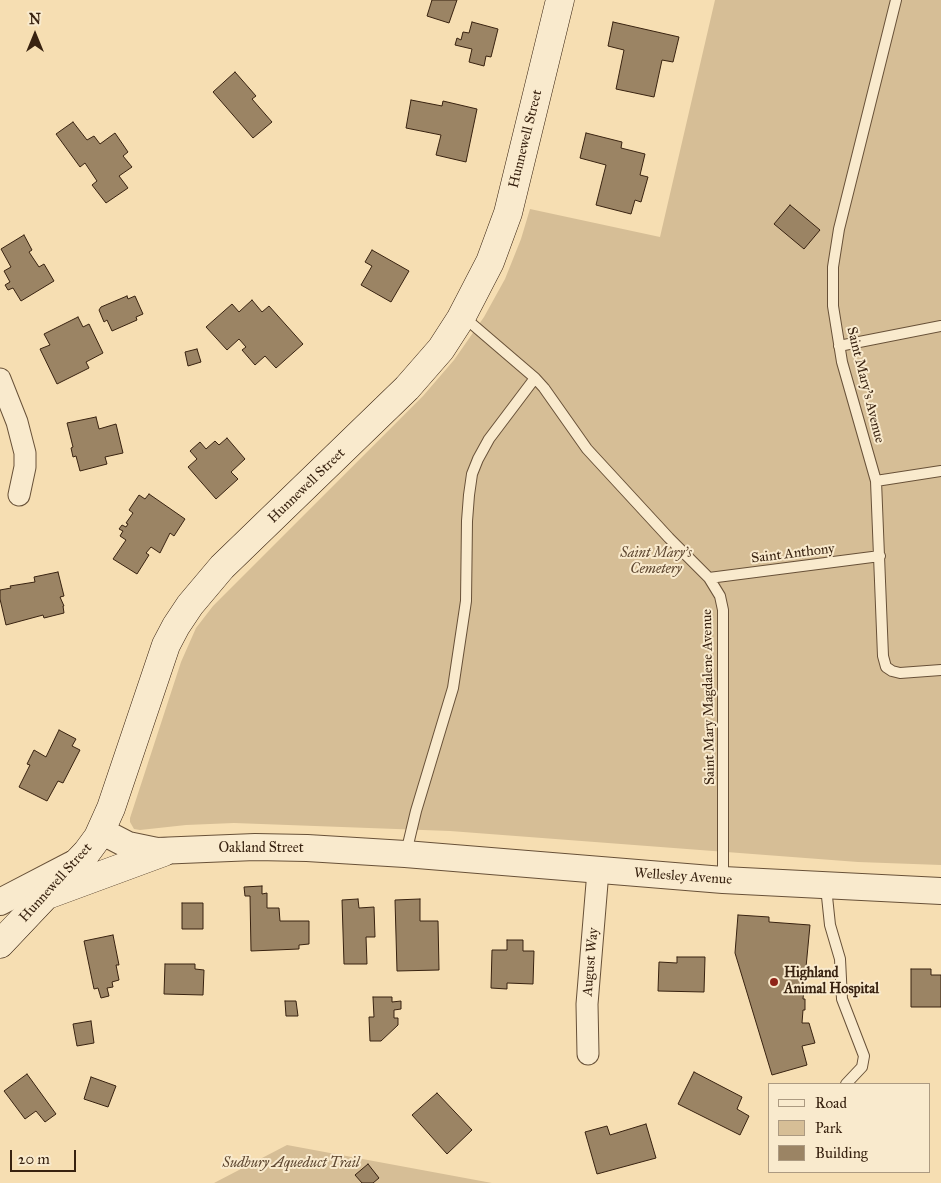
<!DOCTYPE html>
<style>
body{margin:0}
#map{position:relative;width:941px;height:1183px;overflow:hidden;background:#f6deb2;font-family:"IM FELL Great Primer",serif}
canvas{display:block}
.legend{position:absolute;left:768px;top:1083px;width:162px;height:90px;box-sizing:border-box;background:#f9eacd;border:1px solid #ac9a81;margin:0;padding:6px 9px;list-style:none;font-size:15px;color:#382210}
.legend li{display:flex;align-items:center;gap:10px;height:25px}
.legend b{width:25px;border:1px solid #ac9a81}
.north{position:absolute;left:10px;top:10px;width:50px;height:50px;-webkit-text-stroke:4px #f9eacd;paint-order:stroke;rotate:0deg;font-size:14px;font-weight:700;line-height:20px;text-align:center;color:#382210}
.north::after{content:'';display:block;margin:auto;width:18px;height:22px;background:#382210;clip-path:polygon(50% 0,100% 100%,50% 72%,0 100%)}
.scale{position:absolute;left:10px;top:1150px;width:66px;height:22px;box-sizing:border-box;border:2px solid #382210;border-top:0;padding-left:6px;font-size:15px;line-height:18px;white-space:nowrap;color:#382210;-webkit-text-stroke:4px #f9eacd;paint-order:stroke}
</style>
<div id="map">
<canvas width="941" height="1183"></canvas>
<ul class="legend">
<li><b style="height:6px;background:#f9eacd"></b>Road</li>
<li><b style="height:14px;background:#d6be96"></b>Park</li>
<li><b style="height:14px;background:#9b8464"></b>Building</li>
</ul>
<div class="north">N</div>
<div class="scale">20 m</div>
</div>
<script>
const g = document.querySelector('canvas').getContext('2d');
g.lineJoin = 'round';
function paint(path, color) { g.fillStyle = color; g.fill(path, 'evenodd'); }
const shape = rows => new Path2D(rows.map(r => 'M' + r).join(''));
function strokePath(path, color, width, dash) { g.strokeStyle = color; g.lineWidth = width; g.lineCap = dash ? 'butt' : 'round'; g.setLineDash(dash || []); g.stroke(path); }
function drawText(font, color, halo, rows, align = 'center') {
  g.font = font + ' "IM FELL Great Primer",serif'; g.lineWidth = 4; g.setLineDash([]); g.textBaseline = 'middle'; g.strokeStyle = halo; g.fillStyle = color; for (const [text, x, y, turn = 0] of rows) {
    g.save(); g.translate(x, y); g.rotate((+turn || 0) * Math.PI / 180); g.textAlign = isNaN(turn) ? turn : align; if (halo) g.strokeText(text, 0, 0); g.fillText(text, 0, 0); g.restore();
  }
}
const green = shape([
 [715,0,941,0,941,865,858,862,450,831,234,823,186,825,140,830,134,829,130,822,130,818,181,662,196,628,213,606,423,396,454,360,484,317,505,279,521,239,530,209,660,237],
 [287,1145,492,1183,214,1183]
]);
const building = shape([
 [432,0,457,0,449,23,427,16,432,0],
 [472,22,498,29,491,57,486,56,484,66,469,62,472,49,455,45,457,38,461,40,463,32,469,33,472,22],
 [613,22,679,37,673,62,662,60,654,97,616,89,624,50,608,46,613,22],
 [235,72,256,96,252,99,272,122,253,138,213,92,235,72],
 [411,100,442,106,443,101,477,109,466,162,436,155,441,135,406,128,411,100],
 [73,122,87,140,94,136,100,144,115,133,128,152,123,156,132,167,119,176,128,188,106,203,92,185,97,181,85,163,80,167,56,134,73,122],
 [586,133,622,142,621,148,645,154,640,175,648,177,641,202,635,200,631,214,596,205,606,165,580,158,586,133],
 [790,205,820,230,804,249,774,224,790,205],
 [24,235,32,250,29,252,39,267,44,264,54,281,21,301,13,288,8,290,5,285,10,282,4,271,11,267,1,249,24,235],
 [372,250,409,271,391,302,361,285,372,266,365,262,372,250],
 [127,296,128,299,135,296,143,314,136,317,137,320,112,331,107,320,104,322,99,310,101,307,127,296],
 [252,300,262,312,269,306,303,344,276,368,265,356,255,365,242,350,246,347,239,339,227,350,206,327,232,304,239,312,252,300],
 [78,317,83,327,89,324,103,353,86,362,89,368,57,384,40,349,50,345,44,334,78,317],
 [197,349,201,362,188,366,185,352,197,349],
 [96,417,99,429,116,424,123,453,105,457,107,464,80,471,76,456,73,457,71,448,73,447,67,423,96,417],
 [227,438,245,459,231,472,238,479,216,499,188,467,197,459,190,451,200,442,206,449,215,441,219,445,227,438],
 [149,494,185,519,174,536,170,533,160,553,151,547,146,553,149,555,137,574,113,559,126,540,120,536,123,531,119,529,122,525,126,527,128,524,126,523,133,513,129,510,139,495,145,499,149,494],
 [58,572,64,596,60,597,64,606,63,606,64,613,44,618,43,615,6,625,0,599,0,590,11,588,10,586,35,582,34,577,58,572],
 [59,730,76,739,72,746,80,750,63,783,58,781,47,801,19,787,30,765,27,764,34,750,46,757,59,730],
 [262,886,262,894,267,893,267,908,279,908,280,921,309,921,309,944,299,945,299,949,251,951,250,896,245,896,244,887,262,886],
 [358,899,359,908,374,907,375,937,366,937,367,964,344,964,342,900,358,899],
 [420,899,420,921,438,921,439,970,397,971,395,900,420,899],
 [182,903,203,903,203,929,182,929,182,903],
 [738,915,769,917,769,922,810,925,803,999,805,999,805,1010,803,1010,802,1023,809,1023,815,1043,802,1046,807,1065,772,1075,735,953,738,915],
 [113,935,119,965,116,965,119,980,112,982,113,987,107,988,109,996,101,998,98,988,94,989,84,941,113,935],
 [507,940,523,940,523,951,534,951,533,984,507,983,507,989,491,988,492,950,507,950,507,940],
 [677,957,705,957,704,992,658,991,659,962,677,963,677,957],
 [165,964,195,964,195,969,204,970,203,995,164,994,165,964],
 [911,969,931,969,931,975,941,975,941,1007,911,1007,911,969],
 [373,997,392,997,392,1002,401,1001,401,1009,394,1010,394,1018,398,1018,398,1025,381,1041,370,1041,369,1017,374,1017,373,997],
 [285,1001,296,1001,298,1016,286,1016,285,1001],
 [91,1021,94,1043,77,1046,73,1024,91,1021],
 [694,1072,742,1097,737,1109,749,1116,740,1135,678,1104,694,1072],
 [27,1074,56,1114,45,1122,36,1111,25,1119,4,1091,27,1074],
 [91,1077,116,1086,108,1107,84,1099,91,1077],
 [437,1093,472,1130,447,1154,412,1115,437,1093],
 [646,1124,656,1158,597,1174,585,1132,607,1126,610,1135,646,1124],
 [368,1164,379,1178,373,1183,362,1183,355,1175,368,1164]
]);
const service = shape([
 [896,0,839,229,833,267,833,306,842,362,876,481,883,656,886,667,892,671,900,673,941,670],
 [461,318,472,324,535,378,544,388,587,449,669,538,709,578,720,596,723,610,723,879],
 [839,346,941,326],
 [876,481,941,471],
 [709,578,880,556],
 [406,853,416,811,453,688,466,601,467,521,469,495,472,474,478,459,489,439,535,378],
 [826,887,830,925,840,959,842,999,864,1056,862,1067,846,1084]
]);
const minor = shape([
 [0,379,17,422,25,453,25,467,19,495],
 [588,1054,587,1004,598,871]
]);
const tertiary = shape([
 [101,831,128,845,157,851,255,847,307,848,405,854,723,880,941,891],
 [0,902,73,864]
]);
const secondary = shape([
 [50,894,164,852],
 [0,944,87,852,98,837,111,808,166,645,176,626,190,605,222,567,407,388,441,349,461,318,490,262,508,213,560,0]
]);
const markers = [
 [774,982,5,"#8f2418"]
];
const streetNames = [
 ["Hunnewell Street",526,139,-76],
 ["Saint Mary's Avenue",865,385,76],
 ["Hunnewell Street",307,486,-44],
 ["Saint Anthony",793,554,-7],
 ["Saint Mary Magdalene Avenue",709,697,-91],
 ["Oakland Street",261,849],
 ["Wellesley Avenue",683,877,4],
 ["Hunnewell Street",56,883,-48],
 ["August Way",591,962,-85]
];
const parkNames = [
 ["Saint Mary's",656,554],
 ["Cemetery",656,570],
 ["Sudbury Aqueduct Trail",291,1164]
];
const poiNames = [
 ["Highland",784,974],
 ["Animal Hospital",784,990]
];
paint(green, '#d6be96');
paint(building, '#9b8464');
strokePath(building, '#382210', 1);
strokePath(service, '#685138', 12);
strokePath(minor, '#685138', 23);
strokePath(tertiary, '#685138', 28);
strokePath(secondary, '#382210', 29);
strokePath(service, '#f9eacd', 10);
strokePath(minor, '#f9eacd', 21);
strokePath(tertiary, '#f9eacd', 26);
strokePath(secondary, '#f9eacd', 28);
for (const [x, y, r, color] of markers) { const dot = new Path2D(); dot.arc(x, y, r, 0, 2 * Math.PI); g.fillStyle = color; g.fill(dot); strokePath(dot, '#f9eacd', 2); }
drawText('14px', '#382210', '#f9eacd', streetNames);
drawText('italic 14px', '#604932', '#f9eacd', parkNames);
drawText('bold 14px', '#382210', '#f9eacd', poiNames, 'left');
</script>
